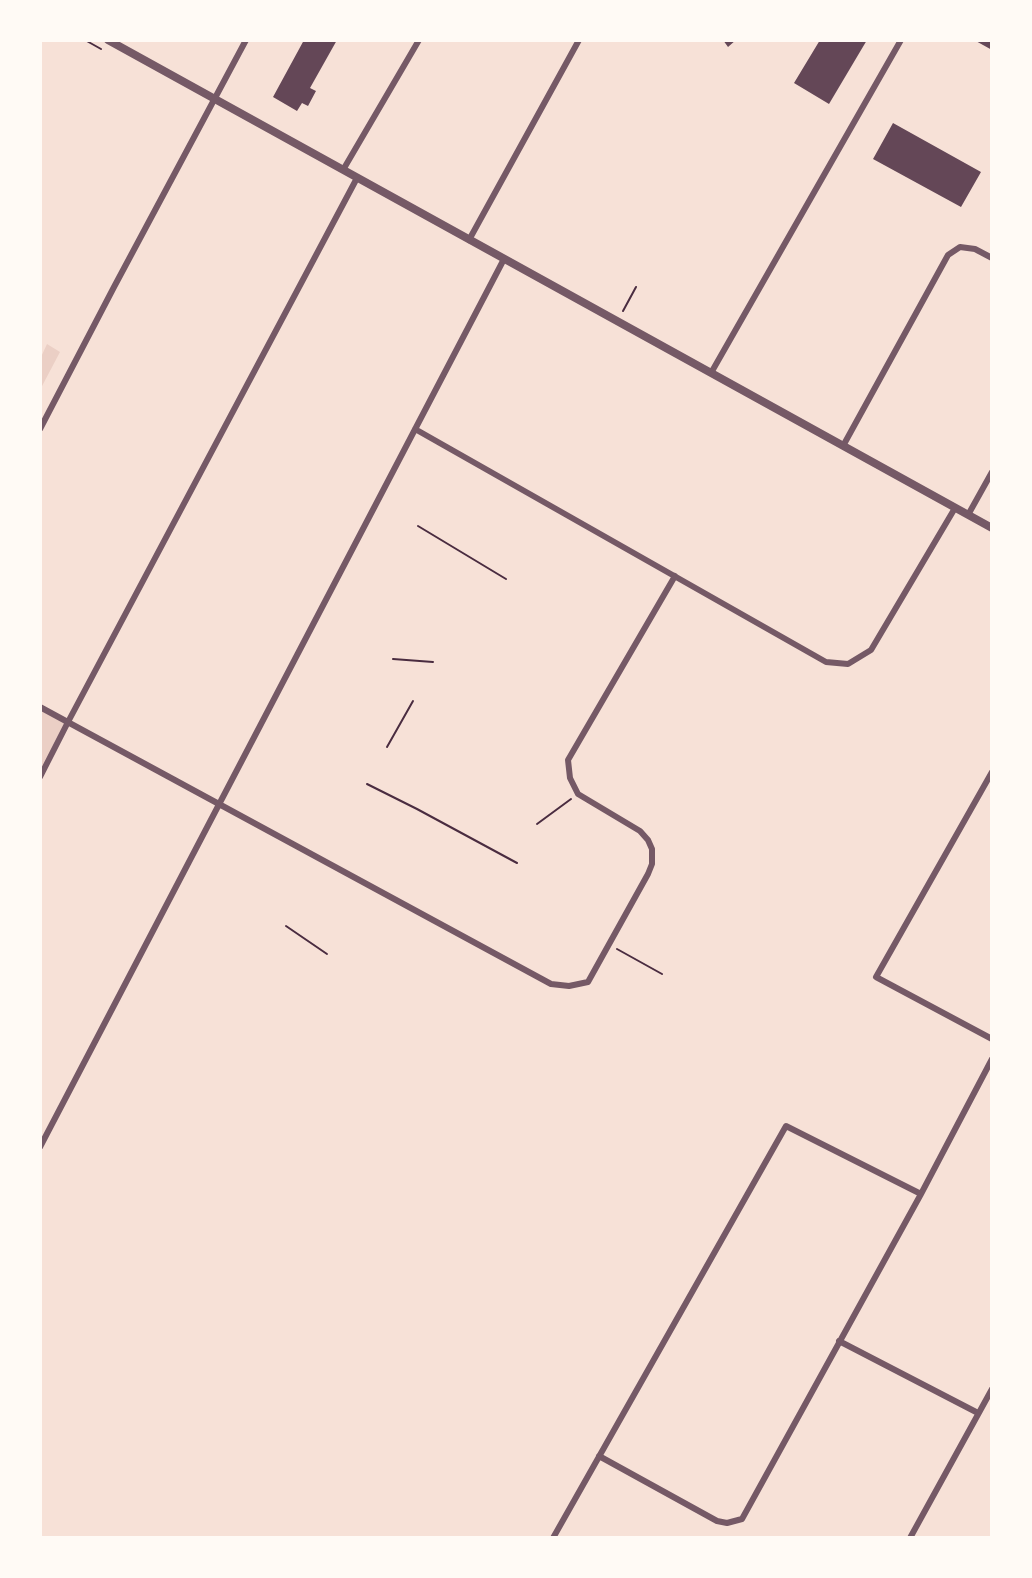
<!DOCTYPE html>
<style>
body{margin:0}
#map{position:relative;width:1032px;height:1578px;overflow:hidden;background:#f7e1d7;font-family:"Roboto Condensed",sans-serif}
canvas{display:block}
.frame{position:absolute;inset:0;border:42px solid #fffaf5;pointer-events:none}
</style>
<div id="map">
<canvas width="1032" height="1578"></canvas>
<div class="frame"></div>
</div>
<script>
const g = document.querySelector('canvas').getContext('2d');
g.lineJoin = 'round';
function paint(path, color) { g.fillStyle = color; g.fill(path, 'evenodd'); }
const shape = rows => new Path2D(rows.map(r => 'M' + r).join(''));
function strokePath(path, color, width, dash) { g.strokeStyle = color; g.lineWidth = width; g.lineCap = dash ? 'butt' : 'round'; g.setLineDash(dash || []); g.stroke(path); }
const green = shape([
 [47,344,60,352,41,388,41,357],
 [41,707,68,722,41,777]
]);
const building = shape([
 [304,40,337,40,310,88,316,91,308,106,302,103,297,111,273,97],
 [723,40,736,40,728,47],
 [820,40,867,40,829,104,794,83],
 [974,40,992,40,992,50],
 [893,123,981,172,961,207,873,159]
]);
const path = shape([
 [85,40,101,49],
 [623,311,636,287],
 [418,526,506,579],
 [393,659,433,662],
 [387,747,413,701],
 [367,784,417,809,517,863],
 [537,824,571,799],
 [286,926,327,954],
 [617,949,662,974]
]);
const minor = shape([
 [343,170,419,40],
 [469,240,579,40],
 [711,373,901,40],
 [40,429,114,287,246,40],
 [415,429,826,662,848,664,871,650,955,508],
 [843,446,948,255,960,247,975,249,992,258],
 [968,515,992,472],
 [40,707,551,984,569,986,588,982,648,874,652,864,652,849,648,840,640,831,578,794,570,778,568,760,675,576],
 [992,772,876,977,992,1039],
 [40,777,68,722,357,178],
 [40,1147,504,259],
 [839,1341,978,1413],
 [599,1456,717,1521,727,1523,742,1519,921,1194,992,1059],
 [553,1538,786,1126,921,1194],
 [910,1538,992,1389]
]);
const tertiary = shape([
 [108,40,992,528]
]);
paint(green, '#ebcfc5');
paint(building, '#644757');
strokePath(path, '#4a2c40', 2);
strokePath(minor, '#755966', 6);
strokePath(tertiary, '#755966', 8);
</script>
